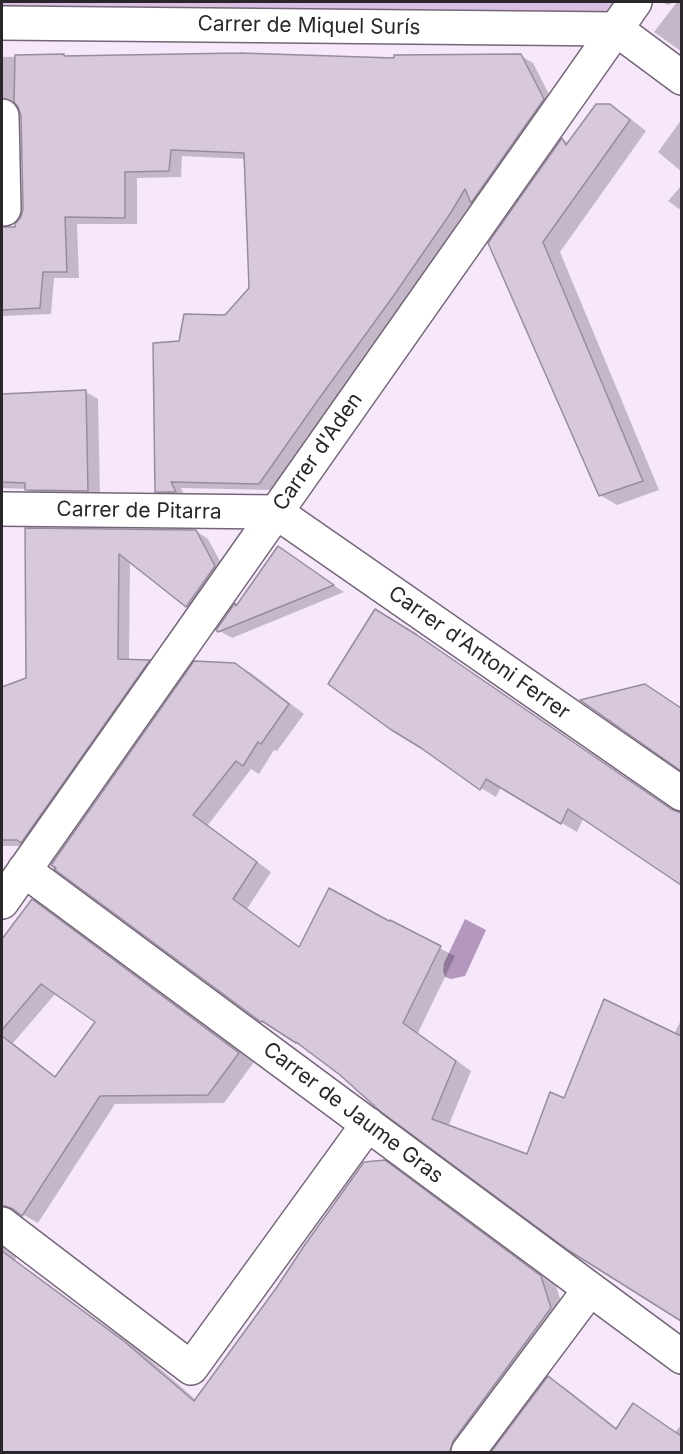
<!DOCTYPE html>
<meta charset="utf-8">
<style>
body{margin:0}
#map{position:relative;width:683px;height:1454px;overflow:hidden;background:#f6e7fb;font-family:Inter,sans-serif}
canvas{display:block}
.frame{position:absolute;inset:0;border:3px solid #2b252c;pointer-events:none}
</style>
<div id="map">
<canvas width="683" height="1454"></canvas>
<div class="frame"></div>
</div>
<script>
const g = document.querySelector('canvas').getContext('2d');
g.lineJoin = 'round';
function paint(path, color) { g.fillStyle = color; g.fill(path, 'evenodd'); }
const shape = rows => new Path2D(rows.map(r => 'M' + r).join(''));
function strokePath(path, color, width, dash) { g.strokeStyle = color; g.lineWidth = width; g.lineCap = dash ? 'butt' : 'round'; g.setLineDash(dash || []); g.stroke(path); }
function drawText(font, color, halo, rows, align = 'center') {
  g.font = font + ' Inter,sans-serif'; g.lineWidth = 6; g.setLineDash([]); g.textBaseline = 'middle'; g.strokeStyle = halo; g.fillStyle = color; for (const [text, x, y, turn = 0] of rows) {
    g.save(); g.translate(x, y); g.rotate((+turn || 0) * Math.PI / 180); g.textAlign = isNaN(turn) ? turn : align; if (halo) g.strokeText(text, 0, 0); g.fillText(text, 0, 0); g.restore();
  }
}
const green = shape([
 [2,2,621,2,610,18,2,12]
]);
const water = shape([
 [465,919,486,930,465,976,451,979,445,977,443,971,444,963]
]);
const shadow = shape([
 [662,2,674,2,668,5],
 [677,2,682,2,682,52,654,32],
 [64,56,67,58,395,59,521,56,533,63,555,106,483,208,473,202,462,221,404,305,330,406,272,490,181,488,186,498,168,498,156,491,253,356,246,159,182,156,181,177,137,178,137,224,77,224,79,278,54,278,51,314,2,316,2,229,4,229,15,226,22,218,24,209,22,115,19,105,15,103,4,107,2,110,2,57],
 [610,106,627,116,646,131,560,252,659,490,617,505,600,495,490,243,563,140,569,143],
 [682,119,682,172,658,152],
 [682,185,682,211,668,201],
 [86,392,98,399,100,497,39,497,27,489,2,488,2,395],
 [27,530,196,531,208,539,227,574,199,613,187,606,130,562,129,660,149,661,160,668,30,846,2,846,2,689,27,679],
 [279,548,344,592,232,638,218,630,235,605,238,607],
 [391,620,433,646,676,813,682,814,682,884,584,817,577,832,501,787,496,797,481,788,422,747],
 [235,664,251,673,304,714,277,751,274,750,259,774,251,769,208,825,271,872,247,909,300,947,390,923,455,956,418,1033,471,1071,448,1127,528,1156,564,1100,674,1034,682,1018,682,1321,57,869],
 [660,695,682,708,682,769,583,701],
 [32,901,47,910,254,1062,224,1103,115,1104,38,1223,22,1214,11,1215,2,1224,2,941],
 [56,993,97,1022,56,1077,13,1043],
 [384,1162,400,1171,556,1286,566,1317,467,1452,2,1452,2,1244,6,1250,16,1257,15,1260,141,1352,196,1400],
 [549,1378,564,1387,618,1429,649,1414,675,1432,682,1424,682,1452,493,1452]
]);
const building = shape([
 [240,53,394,58,394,55,521,54,544,99,471,203,465,189,450,214,392,298,318,400,259,484,171,482,176,492,155,492,153,343,179,341,184,314,225,315,249,288,244,153,171,150,169,171,125,172,125,218,65,217,67,272,43,272,40,308,2,310,2,227,15,227,15,224,21,217,23,209,21,116,18,107,14,102,15,55,64,54,64,56,240,53],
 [596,104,610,104,630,120,543,242,643,481,599,496,488,243,562,138,566,145,596,104],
 [86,390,88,491,25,490,25,483,2,482,2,394,86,390],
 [25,528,196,530,215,566,186,607,119,554,118,659,150,660,21,843,17,840,2,840,2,687,26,678,25,528],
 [278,546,334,585,218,632,216,630,235,603,236,606,278,546],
 [375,609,417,635,671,809,681,813,681,885,568,809,561,824,486,779,480,790,421,748,390,729,328,684,375,609],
 [194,661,235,663,289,704,261,744,258,742,243,766,236,761,193,815,257,862,233,899,299,947,329,888,389,921,390,920,441,946,403,1023,456,1061,432,1119,527,1154,550,1092,564,1098,604,999,681,1036,681,1321,568,1250,380,1111,340,1075,296,1042,296,1043,262,1021,261,1022,54,869,56,868,51,865,194,661],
 [645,684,681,708,681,771,580,700,645,684],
 [32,899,239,1053,208,1095,100,1096,22,1216,13,1209,5,1206,2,1206,2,1036,55,1077,95,1022,41,984,2,1030,2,939,32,899],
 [385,1160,541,1276,551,1308,453,1441,450,1452,2,1452,2,1251,125,1342,194,1401,277,1287,304,1246,364,1162,385,1160],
 [548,1376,616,1429,633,1403,681,1436,681,1452,491,1452,548,1376]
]);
const minor = shape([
 [2,23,616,29,682,78],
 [2,116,4,209],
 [2,509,276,512,682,794],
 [24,870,682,1357],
 [2,902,635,2],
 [2,1224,191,1368,368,1124],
 [468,1452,590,1289]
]);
const streetNames = [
 ["Carrer de Miquel Surís",309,26,1],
 ["Carrer d'Aden",318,452,-55],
 ["Carrer de Pitarra",139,511,1],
 ["Carrer d'Antoni Ferrer",479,653,35],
 ["Carrer de Jaume Gras",353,1113,37]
];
paint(green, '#d9bfe2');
paint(water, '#b497be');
paint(shadow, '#0003');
paint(building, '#d7c8dc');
strokePath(building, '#998b9e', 1.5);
strokePath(minor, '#746678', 36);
strokePath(minor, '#fff', 33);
drawText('21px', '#2b252c', '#fff', streetNames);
</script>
